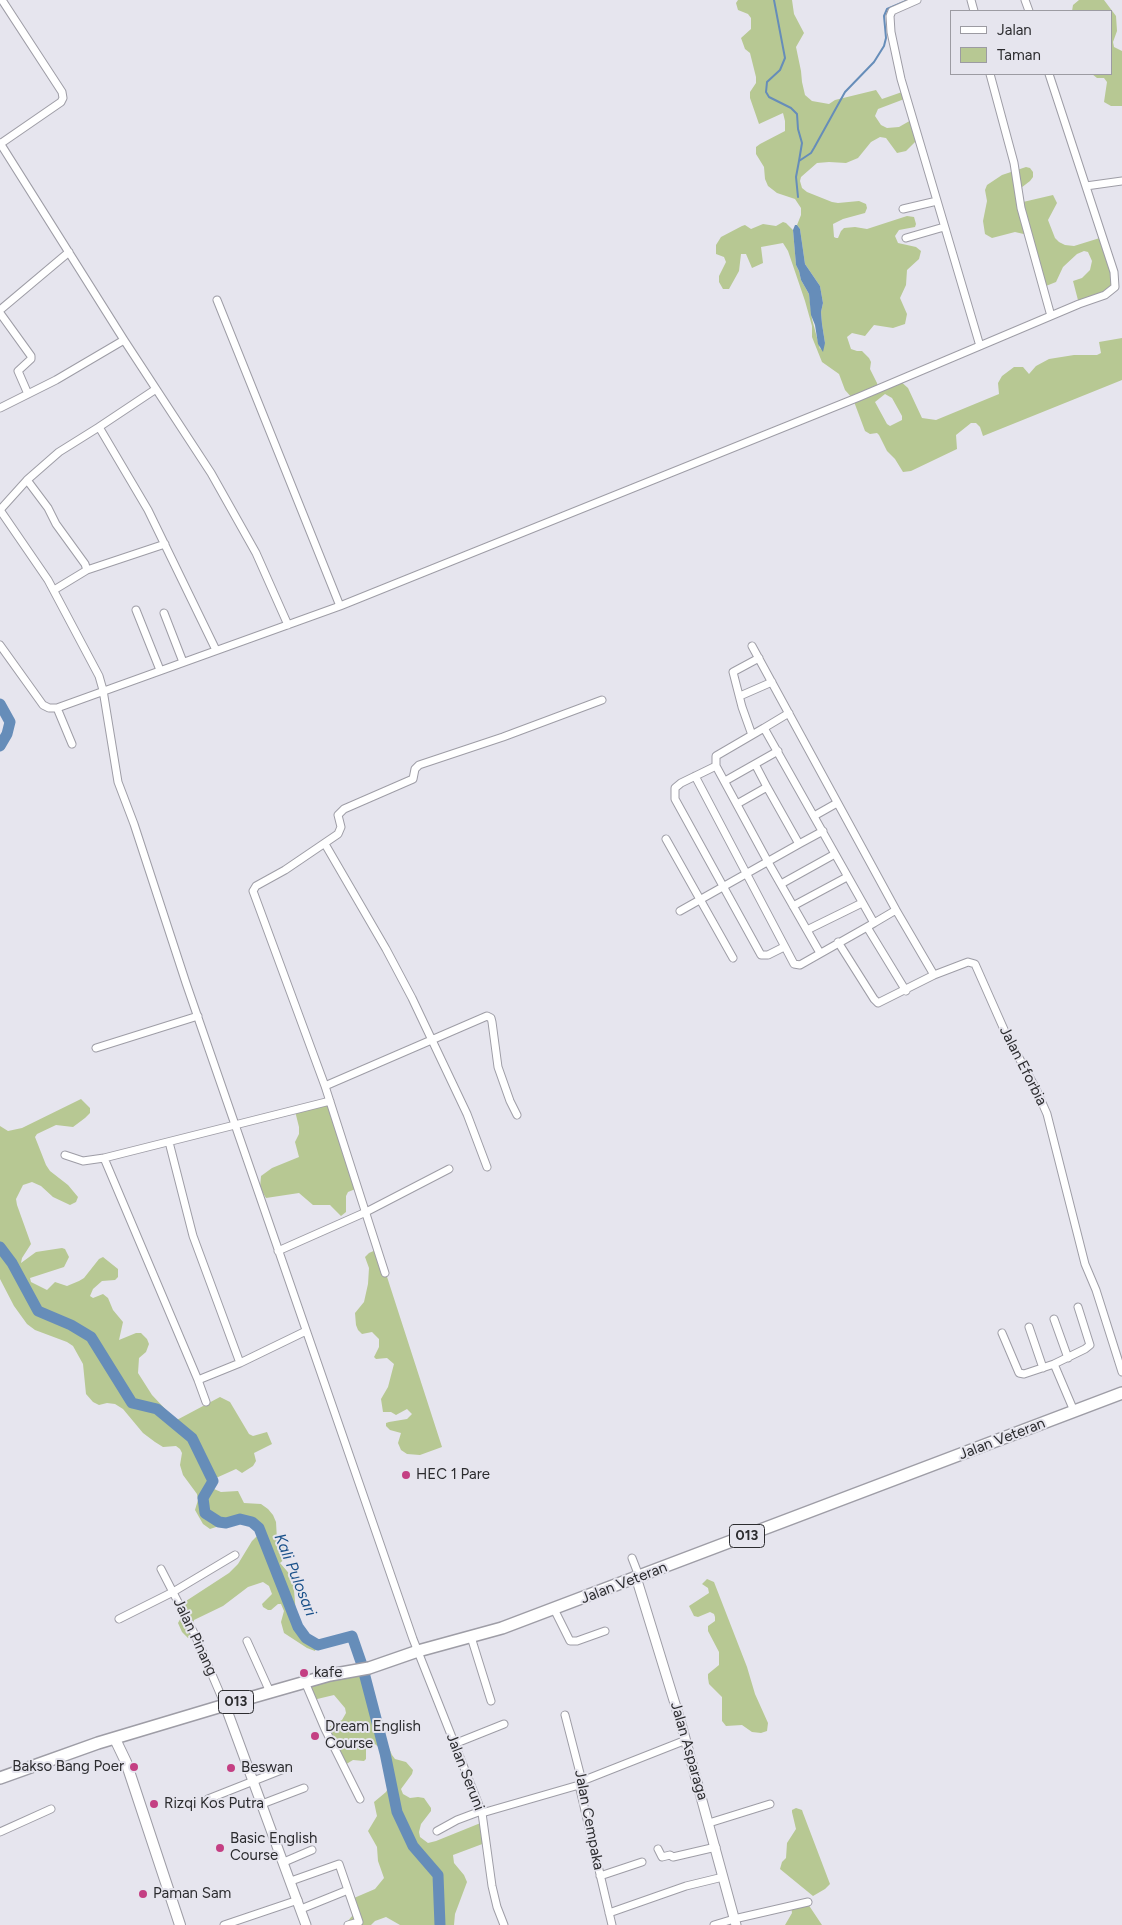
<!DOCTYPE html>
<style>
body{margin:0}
#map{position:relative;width:1122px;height:1925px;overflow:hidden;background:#e6e5ee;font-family:Figtree,sans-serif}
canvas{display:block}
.legend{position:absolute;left:950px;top:10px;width:162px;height:65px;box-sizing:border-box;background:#e6e5ee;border:1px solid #9c9ba2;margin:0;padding:6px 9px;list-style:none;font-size:15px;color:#2c2c2f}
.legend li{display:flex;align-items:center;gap:10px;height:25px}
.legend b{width:25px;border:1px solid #9c9ba2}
</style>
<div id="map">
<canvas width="1122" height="1925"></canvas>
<ul class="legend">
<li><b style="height:6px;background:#fff"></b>Jalan</li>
<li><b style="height:14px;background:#b7c893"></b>Taman</li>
</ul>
</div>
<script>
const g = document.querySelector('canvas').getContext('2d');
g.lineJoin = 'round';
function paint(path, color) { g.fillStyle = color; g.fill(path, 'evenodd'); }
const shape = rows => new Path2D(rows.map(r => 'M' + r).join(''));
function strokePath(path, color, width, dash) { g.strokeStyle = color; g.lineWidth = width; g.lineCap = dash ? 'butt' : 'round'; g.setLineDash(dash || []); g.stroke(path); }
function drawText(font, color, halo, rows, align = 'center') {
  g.font = font + ' Figtree,sans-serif'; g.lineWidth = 4; g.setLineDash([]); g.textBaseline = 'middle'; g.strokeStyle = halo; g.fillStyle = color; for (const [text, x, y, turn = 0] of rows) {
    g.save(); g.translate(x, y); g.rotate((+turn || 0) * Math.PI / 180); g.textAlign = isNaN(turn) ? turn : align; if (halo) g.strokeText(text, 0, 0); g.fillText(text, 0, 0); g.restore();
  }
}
const green = shape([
 [738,0,792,0,794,14,804,33,796,47,801,71,802,82,805,95,812,101,829,104,835,100,876,90,882,99,905,91,907,98,878,109,875,116,881,125,887,128,899,127,913,119,919,138,906,151,897,153,886,138,880,137,871,142,858,158,846,163,829,162,817,163,801,177,800,181,802,188,807,192,832,202,838,203,859,201,866,204,867,208,865,213,843,219,833,224,834,237,836,238,838,238,841,231,844,228,855,227,867,229,907,216,914,217,916,224,915,227,899,230,895,236,898,243,916,247,921,251,919,259,907,270,906,285,900,298,907,314,905,324,893,328,874,325,865,336,852,333,847,337,851,349,857,351,862,351,869,358,871,362,870,369,877,383,878,388,899,380,908,388,922,418,936,420,999,394,998,383,1002,376,1014,367,1023,367,1029,374,1036,366,1049,359,1074,355,1097,355,1101,353,1099,342,1122,338,1122,380,983,436,980,427,976,423,971,423,956,435,957,449,911,471,903,472,895,459,887,451,879,435,877,433,870,434,865,431,853,399,845,390,839,374,822,362,812,337,812,326,805,301,788,251,783,243,761,247,763,263,752,268,746,254,741,254,739,271,729,289,723,289,719,282,719,276,726,262,724,257,716,254,716,245,721,237,742,226,745,225,751,229,763,224,776,226,783,222,786,223,793,230,796,265,799,271,801,280,809,294,812,319,820,349,825,343,822,324,821,312,823,303,820,286,805,264,800,229,797,225,801,215,801,208,795,199,777,193,768,186,765,179,764,167,756,154,756,147,760,144,785,131,785,121,783,113,759,124,750,98,750,92,756,83,756,77,750,53,745,49,741,38,751,29,751,18,748,14,738,10,736,3],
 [885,394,892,398,902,416,902,420,890,426,887,424,875,402],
 [1079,0,1104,0,1116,16,1117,31,1113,42,1114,47,1122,51,1122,106,1111,106,1104,102,1107,82,1104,78,1097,78,1092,74,1111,74,1111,11,1072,11,1073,5],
 [1026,167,1030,168,1033,172,1033,177,1030,181,1017,191,1023,202,1053,195,1057,203,1048,220,1055,238,1059,242,1065,245,1074,246,1103,237,1115,287,1079,304,1073,281,1082,278,1090,270,1092,261,1088,252,1084,251,1077,254,1063,267,1056,282,1046,286,1028,235,1015,232,992,238,985,234,983,221,987,201,985,190,987,185,1002,175],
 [81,1099,90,1108,90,1113,85,1118,73,1127,56,1125,37,1134,35,1137,46,1165,50,1171,68,1185,78,1197,76,1202,70,1205,53,1197,41,1186,32,1182,23,1185,16,1199,17,1205,31,1244,22,1258,21,1263,36,1252,62,1248,65,1249,69,1257,64,1267,30,1278,31,1282,47,1290,55,1282,67,1286,79,1281,84,1278,99,1259,103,1257,118,1269,118,1277,115,1280,102,1281,93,1289,90,1296,93,1298,103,1294,108,1298,113,1310,123,1322,119,1340,136,1333,141,1333,147,1339,149,1344,146,1352,139,1358,138,1373,152,1395,168,1412,173,1422,220,1397,230,1402,249,1434,253,1436,267,1432,272,1444,254,1453,256,1461,253,1466,242,1473,236,1469,216,1478,211,1477,212,1484,214,1489,221,1492,238,1491,244,1503,261,1504,268,1509,273,1515,276,1522,277,1540,289,1552,288,1556,280,1563,293,1578,296,1614,303,1630,318,1643,315,1651,307,1648,284,1633,281,1622,284,1611,281,1604,278,1604,271,1610,268,1610,263,1607,262,1604,272,1594,269,1586,263,1582,248,1587,223,1606,194,1620,190,1638,188,1638,182,1632,178,1623,184,1612,186,1601,229,1573,238,1564,252,1541,261,1532,259,1528,252,1522,240,1519,210,1529,203,1524,195,1510,198,1500,197,1494,183,1475,180,1465,182,1453,180,1449,176,1446,163,1447,155,1442,143,1433,123,1409,115,1404,107,1403,99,1405,93,1402,86,1394,83,1364,73,1346,67,1342,35,1330,27,1324,14,1306,0,1279,0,1126,8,1131,22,1128],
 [330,1101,358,1188,348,1192,346,1196,346,1212,341,1216,330,1205,313,1205,299,1193,266,1198,260,1188,261,1176,272,1168,299,1157,295,1142,299,1134,299,1127,295,1111],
 [378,1249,442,1447,420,1455,407,1454,401,1450,398,1443,401,1433,390,1430,386,1426,386,1423,389,1422,407,1419,412,1414,407,1409,396,1415,391,1412,383,1412,381,1399,388,1387,394,1364,387,1358,376,1359,374,1357,379,1347,379,1339,372,1332,362,1334,358,1330,356,1325,355,1313,364,1302,368,1284,369,1268,365,1257,369,1253],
 [707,1579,714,1582,747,1667,755,1694,768,1723,767,1731,761,1733,752,1732,742,1725,726,1726,722,1721,722,1697,709,1684,708,1678,708,1674,719,1665,719,1652,708,1631,708,1626,715,1621,715,1617,714,1614,710,1612,698,1617,694,1616,689,1606,709,1593,708,1588,702,1584],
 [364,1669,378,1724,392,1755,395,1759,406,1762,413,1770,412,1774,401,1789,403,1794,410,1798,418,1797,424,1798,431,1808,431,1811,421,1824,419,1832,420,1837,428,1843,436,1841,483,1822,485,1843,453,1855,454,1863,464,1875,467,1882,455,1914,454,1925,400,1925,386,1917,375,1921,371,1925,348,1925,347,1922,353,1915,354,1898,375,1889,384,1878,378,1861,377,1847,368,1831,377,1816,374,1802,386,1792,391,1782,385,1753,375,1744,366,1749,366,1759,364,1761,353,1760,343,1766,325,1729,342,1720,346,1713,345,1708,334,1695,313,1700,305,1682],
 [796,1808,802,1810,803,1813,830,1884,825,1889,813,1896,780,1869,782,1862,786,1858,787,1843,796,1829,792,1812,792,1810],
 [808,1904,822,1925,785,1925,792,1913,791,1905]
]);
const water = shape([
 [795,225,797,225,800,229,805,264,820,286,823,303,821,312,822,324,825,343,823,352,818,344,815,325,811,315,809,294,801,280,799,271,796,265,793,230]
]);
const stream = shape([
 [774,0,785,58,780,70,767,82,766,92,769,97,791,108,797,114,798,129,802,143,799,161],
 [798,197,796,177,799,161,811,153,814,148,845,92,874,62,884,46,886,38,884,16,887,9,908,0]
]);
const river = shape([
 [0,704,10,722,7,734,0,746],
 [0,1247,12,1263,38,1311,71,1325,91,1337,132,1403,157,1409,192,1438,213,1481,203,1498,205,1513,219,1522,226,1523,240,1519,252,1522,259,1528,298,1627,306,1638,318,1645,352,1636,362,1665,385,1753,397,1812,413,1846,438,1875,440,1925]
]);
const minor = shape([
 [917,0,892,11,890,16,891,32,901,79,980,346],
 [971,0,974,11],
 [1025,0,1029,11],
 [990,74,1014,163,1021,208,1051,316],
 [0,143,124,340,211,473,256,553,288,625],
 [0,144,61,102,63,98,62,92,2,0],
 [1086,186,1122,181],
 [903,209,937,201],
 [906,238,944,227],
 [217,300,340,606],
 [0,310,69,252],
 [0,313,31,356,31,359,18,371,28,394],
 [156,389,99,427,148,510,216,650],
 [0,408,56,380,124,340],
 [27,480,0,510,48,580,99,676,103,690,118,782,134,824,186,983,413,1639,482,1813,492,1886,497,1907,504,1925],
 [87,570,85,564,56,524,48,508,27,480,59,452,99,427],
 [54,590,87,570,165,544],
 [136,610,160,670],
 [164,613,183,662],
 [0,645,43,705,49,708,57,708,340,606,859,397,1079,304,1105,295,1115,287,1114,272,1049,74],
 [752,646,896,910,934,975],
 [740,696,772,682],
 [57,708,72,744],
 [764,728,789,713],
 [752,735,742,707,733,672,759,658],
 [716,766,716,756,764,728,874,923,867,927,906,991],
 [695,776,794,964,800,965,867,927],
 [725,781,755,764],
 [767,787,755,764,778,751],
 [737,804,767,787,799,844,823,831],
 [814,816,837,803],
 [666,839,733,958],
 [325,844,386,949,412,998,467,1114,487,1167],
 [781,884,835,854],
 [793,906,847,877],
 [680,911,799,844],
 [874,923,896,910],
 [807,930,862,903],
 [838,942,874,999,878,1003,934,975,968,962,975,964,1006,1034,1036,1089,1047,1114,1085,1264,1096,1290,1122,1372],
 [784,947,768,955,761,955,675,799,675,788,681,783,716,766,768,862,820,953],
 [96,1048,198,1016],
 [325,1086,487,1016,491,1018,492,1022,498,1067,510,1101,517,1115],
 [169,1142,193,1236,240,1363],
 [65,1155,83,1161,104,1158],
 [278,1251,366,1212,449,1169],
 [385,1273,325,1086,253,891,256,886,285,870,338,834,341,827,338,815,344,809,413,779,415,769,419,765,503,737,602,700],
 [1054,1319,1068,1358],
 [1029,1327,1043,1368],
 [1002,1333,1019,1373,1024,1374,1054,1364,1085,1349,1090,1345,1078,1307],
 [1054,1364,1074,1411],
 [198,1380,240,1363,306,1331],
 [206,1402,198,1380,104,1158,330,1101],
 [632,1558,639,1576],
 [161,1569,195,1635,225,1705],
 [554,1609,570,1641,577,1641,605,1631],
 [119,1619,173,1592,235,1555],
 [471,1637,491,1701],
 [247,1641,270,1692],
 [305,1682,325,1729,360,1799],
 [565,1715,582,1781,579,1785,612,1925],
 [454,1744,504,1724],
 [582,1781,686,1740],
 [208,1799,289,1767],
 [262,1804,304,1788],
 [482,1813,579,1785],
 [709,1823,770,1804],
 [437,1831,457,1820,481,1811],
 [0,1832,51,1809],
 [658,1849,662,1857,670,1855,673,1857,716,1847],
 [284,1862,312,1850],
 [600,1876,642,1862],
 [291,1881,339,1864,359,1922,348,1925],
 [301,1909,348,1890],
 [609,1913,686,1886,723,1877],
 [224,1925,298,1900],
 [714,1925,734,1919,808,1902]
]);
const tertiary = shape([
 [636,1577,680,1720,736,1925],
 [225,1705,306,1925]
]);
const secondary = shape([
 [115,1739,126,1762,180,1925]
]);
const primary = shape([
 [0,1778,98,1743,225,1705,330,1675,369,1668,418,1651,502,1628,1122,1393]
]);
const markers = [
 [406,1475,5,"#c43f83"],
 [304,1673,5,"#c43f83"],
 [315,1736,5,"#c43f83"],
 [134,1767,5,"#c43f83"],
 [231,1768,5,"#c43f83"],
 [154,1804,5,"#c43f83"],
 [220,1848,5,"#c43f83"],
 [143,1894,5,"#c43f83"]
];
const shields = [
 [747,1536,35],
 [236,1702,35]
];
const shieldNames = [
 ["013",747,1536],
 ["013",236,1702]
];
const streetNames = [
 ["Jalan Eforbia",1023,1066,63],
 ["Jalan Veteran",1002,1439,-21],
 ["Jalan Veteran",624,1583,-21],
 ["Jalan Pinang",195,1637,65],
 ["Jalan Asparaga",689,1751,74],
 ["Jalan Seruni",465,1772,69],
 ["Jalan Cempaka",589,1820,79]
];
const poiNames = [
 ["HEC 1 Pare",416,1475],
 ["kafe",314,1673],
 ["Dream English",325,1727],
 ["Course",325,1744],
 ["Bakso Bang Poer",124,1767,"right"],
 ["Beswan",241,1768],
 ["Rizqi Kos Putra",164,1804],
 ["Basic English",230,1839],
 ["Course",230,1856],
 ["Paman Sam",153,1894]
];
const waterNames = [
 ["Kali Pulosari",295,1575,68]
];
paint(green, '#b7c893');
paint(water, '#668db9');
strokePath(stream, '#668db9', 2);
strokePath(river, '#668db9', 11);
strokePath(minor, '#9e9da6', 9);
strokePath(tertiary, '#9e9da6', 11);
strokePath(secondary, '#9e9da6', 12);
strokePath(primary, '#9e9da6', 14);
strokePath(minor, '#fff', 7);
strokePath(tertiary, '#fff', 9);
strokePath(secondary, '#fff', 10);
strokePath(primary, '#fff', 11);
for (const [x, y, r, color] of markers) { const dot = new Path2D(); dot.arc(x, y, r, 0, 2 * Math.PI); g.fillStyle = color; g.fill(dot); strokePath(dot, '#e6e5ee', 2); }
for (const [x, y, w] of shields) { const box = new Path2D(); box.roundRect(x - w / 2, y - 11.5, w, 23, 4); g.fillStyle = '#e6e5ee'; g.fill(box); strokePath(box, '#2c2c2f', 1); }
drawText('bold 14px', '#2c2c2f', null, shieldNames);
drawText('15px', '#2c2c2f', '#e6e5ee', streetNames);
drawText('15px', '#2c2c2f', '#e6e5ee', poiNames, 'left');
drawText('italic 16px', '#1a518a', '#e6e5ee', waterNames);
</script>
